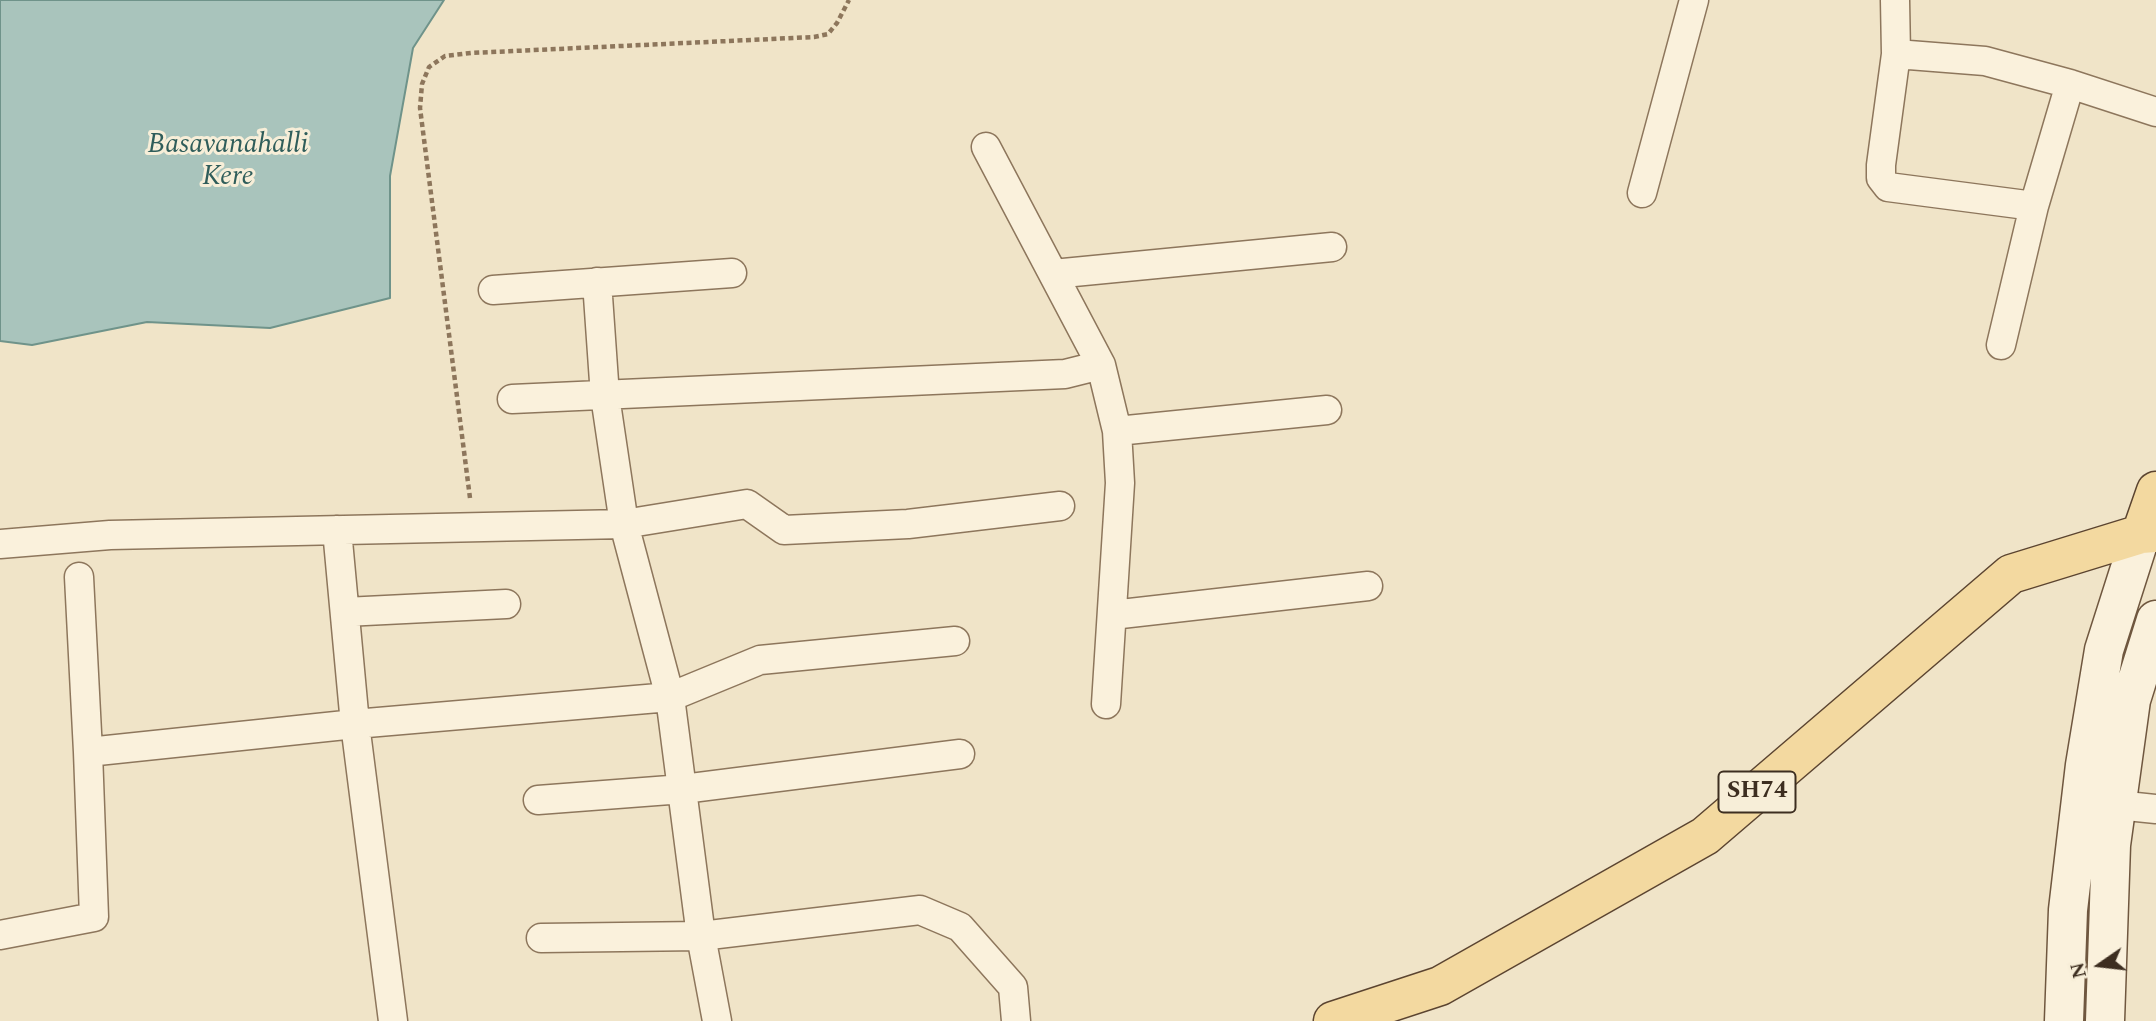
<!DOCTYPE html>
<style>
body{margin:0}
#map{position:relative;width:2156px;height:1021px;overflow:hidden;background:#f0e4c8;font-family:Spectral,serif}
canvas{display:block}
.north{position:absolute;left:2065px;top:930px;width:70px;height:70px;-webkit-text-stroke:5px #f7eed8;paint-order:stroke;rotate:256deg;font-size:19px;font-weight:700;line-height:28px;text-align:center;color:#3d2e20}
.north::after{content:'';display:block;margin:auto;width:24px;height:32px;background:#3d2e20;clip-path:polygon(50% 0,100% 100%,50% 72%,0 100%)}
</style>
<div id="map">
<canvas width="2156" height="1021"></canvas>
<div class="north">N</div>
</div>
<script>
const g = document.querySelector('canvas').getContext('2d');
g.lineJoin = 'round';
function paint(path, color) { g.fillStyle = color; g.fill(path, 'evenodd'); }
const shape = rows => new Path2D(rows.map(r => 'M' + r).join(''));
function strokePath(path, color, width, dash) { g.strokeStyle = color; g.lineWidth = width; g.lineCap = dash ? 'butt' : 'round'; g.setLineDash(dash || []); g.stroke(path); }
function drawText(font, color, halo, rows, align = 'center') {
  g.font = font + ' Spectral,serif'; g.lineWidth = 6; g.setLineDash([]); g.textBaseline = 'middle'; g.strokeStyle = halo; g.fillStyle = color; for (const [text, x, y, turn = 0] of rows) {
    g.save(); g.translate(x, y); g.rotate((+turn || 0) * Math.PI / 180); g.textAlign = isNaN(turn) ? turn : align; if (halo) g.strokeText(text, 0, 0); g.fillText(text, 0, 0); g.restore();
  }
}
const water = shape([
 [0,0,444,0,413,48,390,176,390,298,270,328,147,322,32,345,0,341,0,0]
]);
const path = shape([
 [470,498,420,108,422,84,429,67,445,56,471,53,814,37,828,34,837,23,849,0]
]);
const street = shape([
 [1895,0,1896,54,1881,165,1881,178,1888,187,2034,206,2070,84],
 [1896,54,1985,61,2070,84,2156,112],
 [1642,193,1694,0],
 [1053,274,1332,247],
 [597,282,605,396,624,524,670,697,701,936,717,1021],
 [493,290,732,273],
 [2001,345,2034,206],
 [1101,365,1117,431,1120,483,1106,704],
 [512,399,1065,374,1101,365,986,147],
 [1117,431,1327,410],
 [337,530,355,724,393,1021],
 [0,544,110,535,624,524,747,504,784,530,908,524,1060,506],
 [79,577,88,752,355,724,670,697,760,660,955,641],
 [345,612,506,604],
 [1112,615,1368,586],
 [538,800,683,789,960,754],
 [2117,805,2156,809],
 [0,935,94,917,88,752],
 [541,938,701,936,920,910,960,927,1013,987,1016,1021]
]);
const secondary = shape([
 [2064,1021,2068,910,2085,765,2104,650,2141,534],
 [2105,1021,2111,845,2131,700,2156,620]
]);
const primary = shape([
 [2141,534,2156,491],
 [1333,1021,1440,986,1705,836,2011,574,2141,534,2156,533]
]);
const shields = [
 [1757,792,77]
];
const shieldNames = [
 ["SH74",1757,792]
];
const waterNames = [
 ["Basavanahalli",228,147],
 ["Kere",228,179]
];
paint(water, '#a9c4bc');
strokePath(water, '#6f938a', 2);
strokePath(street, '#8d765c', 31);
strokePath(secondary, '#6f573f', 41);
strokePath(primary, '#5b4430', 41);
strokePath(path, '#8d765c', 4.5, [5, 3.5]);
strokePath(street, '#faf1dc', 28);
strokePath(secondary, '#faf1dc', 38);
strokePath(primary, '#f3d9a0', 38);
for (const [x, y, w] of shields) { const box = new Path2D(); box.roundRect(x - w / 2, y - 20.5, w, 41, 5); g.fillStyle = '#f7eed8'; g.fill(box); strokePath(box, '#3d2e20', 2); }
drawText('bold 24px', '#3d2e20', null, shieldNames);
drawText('italic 28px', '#2f5d5a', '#f7eed8', waterNames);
</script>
